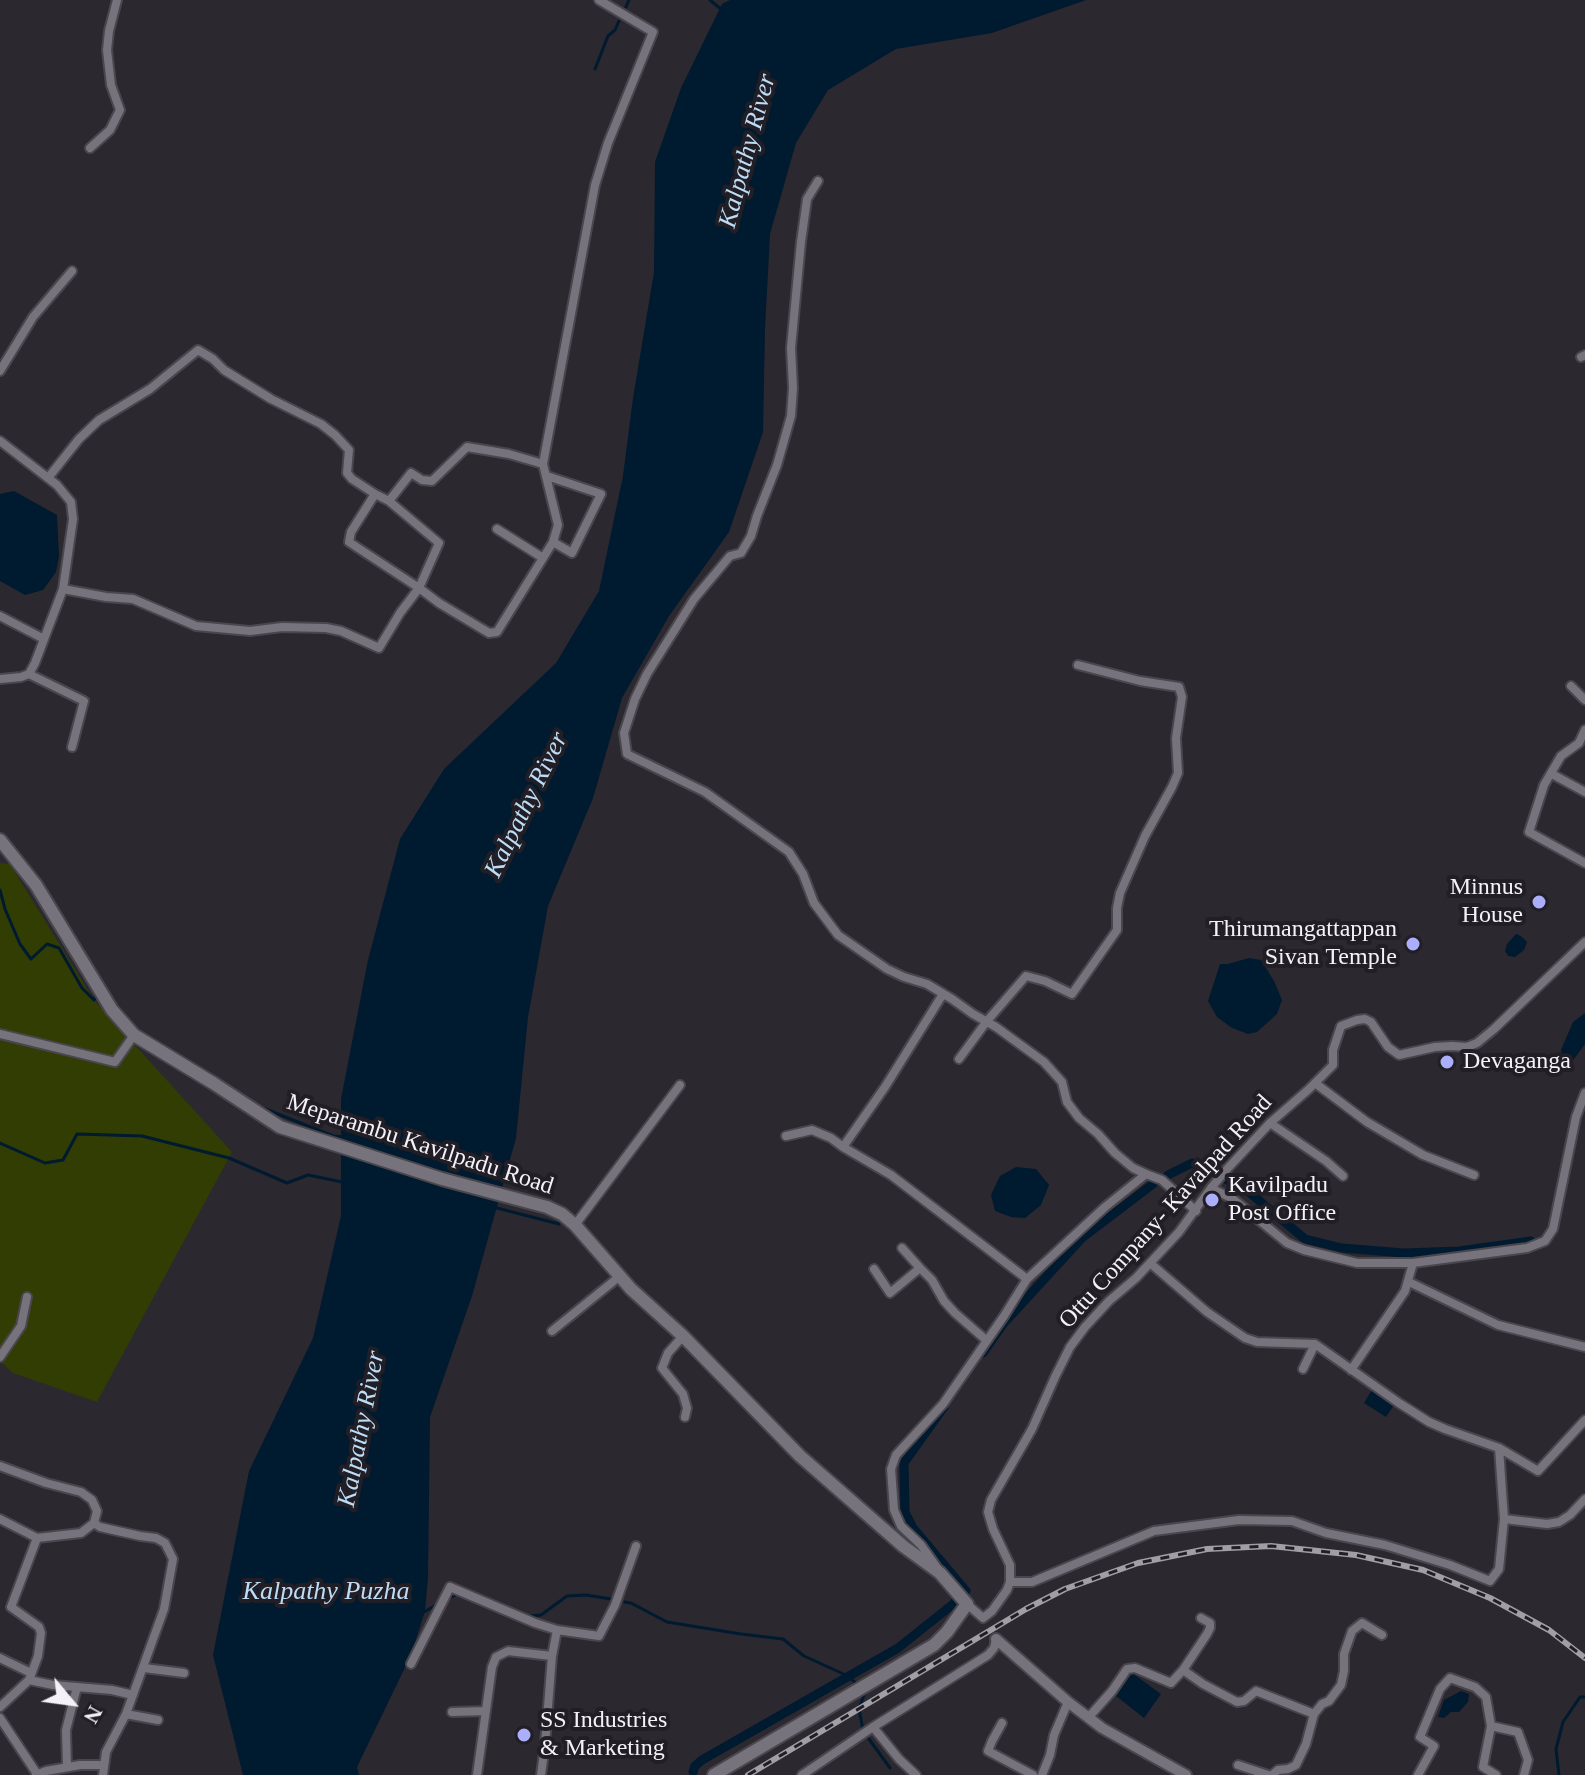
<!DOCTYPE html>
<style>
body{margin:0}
#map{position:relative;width:1585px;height:1775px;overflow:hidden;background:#2b2830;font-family:Georgia,serif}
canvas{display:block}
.north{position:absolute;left:32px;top:1663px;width:80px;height:80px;-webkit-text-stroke:6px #211e26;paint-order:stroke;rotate:119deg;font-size:22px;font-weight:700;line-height:32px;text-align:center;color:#f4f2f8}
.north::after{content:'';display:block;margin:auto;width:28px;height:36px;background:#f4f2f8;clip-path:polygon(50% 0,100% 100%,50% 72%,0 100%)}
</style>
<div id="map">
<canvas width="1585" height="1775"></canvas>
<div class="north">N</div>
</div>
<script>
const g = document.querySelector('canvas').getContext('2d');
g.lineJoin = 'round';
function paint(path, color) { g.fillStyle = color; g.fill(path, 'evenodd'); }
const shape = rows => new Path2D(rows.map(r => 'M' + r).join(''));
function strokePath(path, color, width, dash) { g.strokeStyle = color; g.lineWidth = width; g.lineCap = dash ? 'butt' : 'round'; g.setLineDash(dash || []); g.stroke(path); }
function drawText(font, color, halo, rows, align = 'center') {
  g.font = font + ' Georgia,serif'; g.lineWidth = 8; g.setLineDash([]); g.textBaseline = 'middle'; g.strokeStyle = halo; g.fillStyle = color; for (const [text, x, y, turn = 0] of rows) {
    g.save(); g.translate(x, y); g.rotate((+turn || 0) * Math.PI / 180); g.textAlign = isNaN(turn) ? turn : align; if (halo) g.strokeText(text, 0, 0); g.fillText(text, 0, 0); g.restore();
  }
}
const green = shape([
 [0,863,10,864,94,1000,232,1152,97,1402,13,1373,0,1361]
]);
const water = shape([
 [730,0,1086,0,992,33,896,49,828,90,796,143,770,234,765,329,763,432,729,532,669,616,622,698,593,798,548,906,528,1017,516,1138,472,1296,430,1417,428,1577,425,1611,411,1655,357,1767,359,1775,243,1775,213,1655,249,1471,313,1338,341,1216,341,1099,368,960,400,839,444,769,556,663,599,591,623,476,633,398,654,272,655,162,681,88,722,4],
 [14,491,57,515,59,556,56,572,43,590,25,595,0,581,0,494],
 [1516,934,1521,936,1527,942,1524,950,1515,957,1508,956,1505,951,1507,944],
 [1249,958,1261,960,1274,981,1282,1000,1277,1014,1257,1032,1248,1034,1232,1028,1217,1017,1208,1001,1220,964,1228,964],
 [1585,1013,1585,1044,1571,1063,1564,1060,1561,1050,1573,1022],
 [1016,1167,1036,1169,1049,1185,1041,1205,1025,1218,1011,1217,995,1211,991,1195,1000,1176],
 [1373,1388,1396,1402,1386,1417,1364,1403],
 [1132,1673,1161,1694,1144,1718,1116,1696],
 [1461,1691,1469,1694,1468,1702,1459,1712,1451,1712,1444,1718,1438,1717,1444,1700]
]);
const stream = shape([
 [710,0,722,10],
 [626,7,629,0],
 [595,69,608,36,615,30,619,21],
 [0,890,5,909,20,944,31,959,47,944,59,948,82,988,94,1000,97,994],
 [258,1106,333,1136,345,1137],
 [0,1143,45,1163,63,1160,77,1134,142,1136,229,1158,287,1183,308,1175,342,1182],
 [493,1207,559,1224],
 [482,1596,500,1604],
 [445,1600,460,1593],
 [625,1602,631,1603,667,1622,741,1634,783,1639,804,1656,848,1676,858,1685],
 [424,1612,438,1604],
 [529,1616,541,1615,567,1596,586,1595,611,1599],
 [862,1692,864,1695,859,1709,863,1730],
 [869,1739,890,1768],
 [1559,1775,1556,1749,1563,1722,1580,1697,1585,1697]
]);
const canal = shape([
 [1168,1175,1192,1163,1215,1173,1250,1193,1305,1239,1342,1248,1404,1253,1459,1251,1531,1241],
 [983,1353,1004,1323,1082,1238,1153,1184],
 [693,1772,695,1766,702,1760,898,1648,952,1605,966,1591,913,1528,905,1512,904,1463,944,1407]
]);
const minor = shape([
 [90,148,110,130,120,110,111,85,107,50,109,31,117,0],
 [818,181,807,199,801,242,791,348,793,388,791,416,777,465,757,516,751,536,741,553,730,556,694,599,647,674,635,699,624,733,627,754,705,792,789,852,803,874,814,903,838,935,887,969,904,977,927,984,952,999,973,1014,996,1027,1044,1062,1062,1082,1067,1102,1079,1118,1098,1134,1115,1153,1133,1168,1146,1174,1105,1207,1027,1279,1004,1316,943,1404,896,1455,891,1469,894,1510,901,1526,921,1545,938,1569],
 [1581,357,1585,355],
 [0,371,33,317,72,271],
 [0,441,57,485,71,502,73,519,63,589,35,663,29,674,21,677,0,679],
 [547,476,601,494,572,553,553,542],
 [48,478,79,439,99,420,150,389,198,350,213,359,224,370,271,399,321,424,335,435,349,450,347,473,352,479,375,494,389,501,411,473,422,480,432,481,467,447,509,454,543,464],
 [375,494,351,532,349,542,419,588,439,543,389,501],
 [497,529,543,558],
 [63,589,106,597,133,599,196,626,250,631,282,627,326,628,341,631,379,648,400,613,419,588,439,603,489,633,497,632,553,542,558,525,543,464,595,185,608,143,653,32,599,0],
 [0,616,44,639],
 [29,674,84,701,72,747],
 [1571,686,1585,700],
 [1585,730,1579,743,1561,756,1544,785,1529,832,1585,863],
 [1552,774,1585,792],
 [0,1034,115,1062,134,1035],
 [959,1059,987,1021,1026,976,1045,981,1072,994,1117,930,1117,908,1120,893,1145,836,1172,787,1178,773,1176,738,1182,697,1179,687,1140,681,1078,665],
 [1315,1083,1367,1122,1423,1155,1474,1175],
 [1270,1123,1326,1161,1343,1176],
 [786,1136,812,1130,831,1138,843,1147,885,1087,943,994],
 [843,1147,891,1175,1027,1279],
 [1146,1174,1162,1180,1196,1211],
 [1211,1188,1233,1199,1287,1243,1304,1250,1357,1263,1413,1263,1527,1248,1545,1241,1553,1229,1576,1117,1585,1093],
 [575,1225,680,1085],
 [902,1248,920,1268],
 [1150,1263,1207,1312,1245,1338,1257,1342,1315,1344,1399,1403,1429,1422,1445,1429,1499,1448,1538,1471,1585,1420],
 [874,1269,890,1293,920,1268,932,1280,944,1301,955,1313,986,1340],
 [1409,1282,1498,1325,1585,1347],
 [552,1331,620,1276],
 [683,1336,668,1353,662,1368,683,1394,687,1408,685,1417],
 [0,1357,21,1326,27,1297],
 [1303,1369,1315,1344],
 [1351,1370,1405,1291,1413,1263],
 [0,1466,46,1483,81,1492,92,1500,97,1511,94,1523,100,1527,140,1536,156,1538,165,1543,173,1559,164,1609,126,1714,106,1752,103,1775],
 [0,1519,37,1538,81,1533,94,1523],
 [1504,1519,1547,1524,1559,1522,1570,1515,1585,1499],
 [37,1538,11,1607,39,1627,41,1633,38,1656,29,1680,53,1685,112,1690,133,1695],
 [1010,1582,1032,1582,1154,1531,1239,1520,1292,1521,1326,1533,1385,1545,1450,1565,1490,1581,1499,1569,1504,1519,1499,1448],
 [967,1604,983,1618,992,1611,1007,1590,1010,1582,1010,1565,993,1529,988,1512,991,1500,1032,1429,1055,1377,1070,1347,1085,1327,1109,1301,1136,1278,1179,1232,1211,1188,1228,1168,1270,1123,1309,1089,1333,1065,1333,1050,1341,1026,1357,1020,1365,1019,1371,1022,1388,1047,1399,1055,1435,1047,1452,1046,1467,1047,1477,1043,1494,1029,1585,942],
 [0,1658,31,1673],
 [411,1664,450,1587,535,1623,557,1630],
 [144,1668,184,1673],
 [1183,1670,1203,1684,1237,1702,1244,1701,1256,1691,1314,1714],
 [0,1707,29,1680],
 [452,1712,486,1711],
 [126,1714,158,1720],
 [0,1718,37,1774],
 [1088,1718,1112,1691,1127,1669,1135,1668,1171,1683,1183,1670,1207,1634,1210,1628,1210,1623,1201,1618],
 [1002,1723,992,1741,988,1751,1033,1775],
 [873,1727,899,1759,916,1775],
 [1238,1765,1268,1775],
 [67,1767,66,1730,77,1687],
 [36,1775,46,1771,80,1765,104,1765],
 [477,1775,492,1667,496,1657,508,1651,552,1656],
 [541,1775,545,1745,552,1656,557,1630,599,1636,615,1605,636,1546],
 [802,1775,873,1727,988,1655,994,1648,996,1639],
 [1042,1775,1050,1755,1054,1735,1068,1702],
 [1272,1775,1278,1770,1288,1769,1296,1765,1306,1744,1314,1714,1322,1704,1329,1701,1341,1685,1344,1671,1344,1654,1352,1631,1362,1623,1382,1635],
 [1418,1775,1434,1746,1420,1737,1440,1689,1450,1678,1475,1687,1486,1697,1491,1726],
 [1496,1775,1483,1767,1491,1726,1518,1732,1528,1760,1524,1775]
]);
const tertiary = shape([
 [996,1639,1068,1702,1102,1728,1186,1775]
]);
const secondary = shape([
 [0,840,36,885,112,1010,134,1035,213,1083,280,1127,442,1179,547,1207,562,1214,575,1225,631,1289,683,1336,800,1456,903,1546,940,1573,967,1604,947,1632,934,1645,714,1775]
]);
const rail = shape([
 [748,1775,1026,1609,1065,1589,1138,1563,1207,1549,1271,1546,1356,1555,1423,1570,1490,1598,1549,1630,1585,1658]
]);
const markers = [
 [1539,902,8,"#abaffb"],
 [1413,944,8,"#abaffb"],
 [1447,1062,8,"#abaffb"],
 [1212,1200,8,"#abaffb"],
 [524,1735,8,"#abaffb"]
];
const poiNames = [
 ["Minnus",1523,888,"right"],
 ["House",1523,916,"right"],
 ["Thirumangattappan",1397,930,"right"],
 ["Sivan Temple",1397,958,"right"],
 ["Devaganga",1463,1062],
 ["Kavilpadu",1228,1186],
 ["Post Office",1228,1214],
 ["SS Industries",540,1721],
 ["& Marketing",540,1749]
];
const streetNames = [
 ["Meparambu Kavilpadu Road",420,1145,18],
 ["Ottu Company- Kavalpad Road",1166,1212,-48]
];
const waterNames = [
 ["Kalpathy River",748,151,-75],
 ["Kalpathy River",527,805,-64],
 ["Kalpathy River",362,1429,-79],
 ["Kalpathy Puzha",326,1592]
];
paint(green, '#323d04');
paint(water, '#001a2f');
strokePath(stream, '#001a2f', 3);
strokePath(canal, '#001a2f', 9);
strokePath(minor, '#49464e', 12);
strokePath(tertiary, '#49464e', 14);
strokePath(secondary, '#49464e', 16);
strokePath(minor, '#77737d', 8);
strokePath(tertiary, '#77737d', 10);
strokePath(secondary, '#77737d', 12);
strokePath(rail, '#a19ea5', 6);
strokePath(rail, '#211e26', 3, [9]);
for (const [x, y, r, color] of markers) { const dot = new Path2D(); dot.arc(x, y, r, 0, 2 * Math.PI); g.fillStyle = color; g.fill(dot); strokePath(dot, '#211e26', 3); }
drawText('24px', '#f4f2f8', '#211e26', poiNames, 'left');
drawText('24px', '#f4f2f8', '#211e26', streetNames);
drawText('italic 26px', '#bddcf6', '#211e26', waterNames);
</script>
